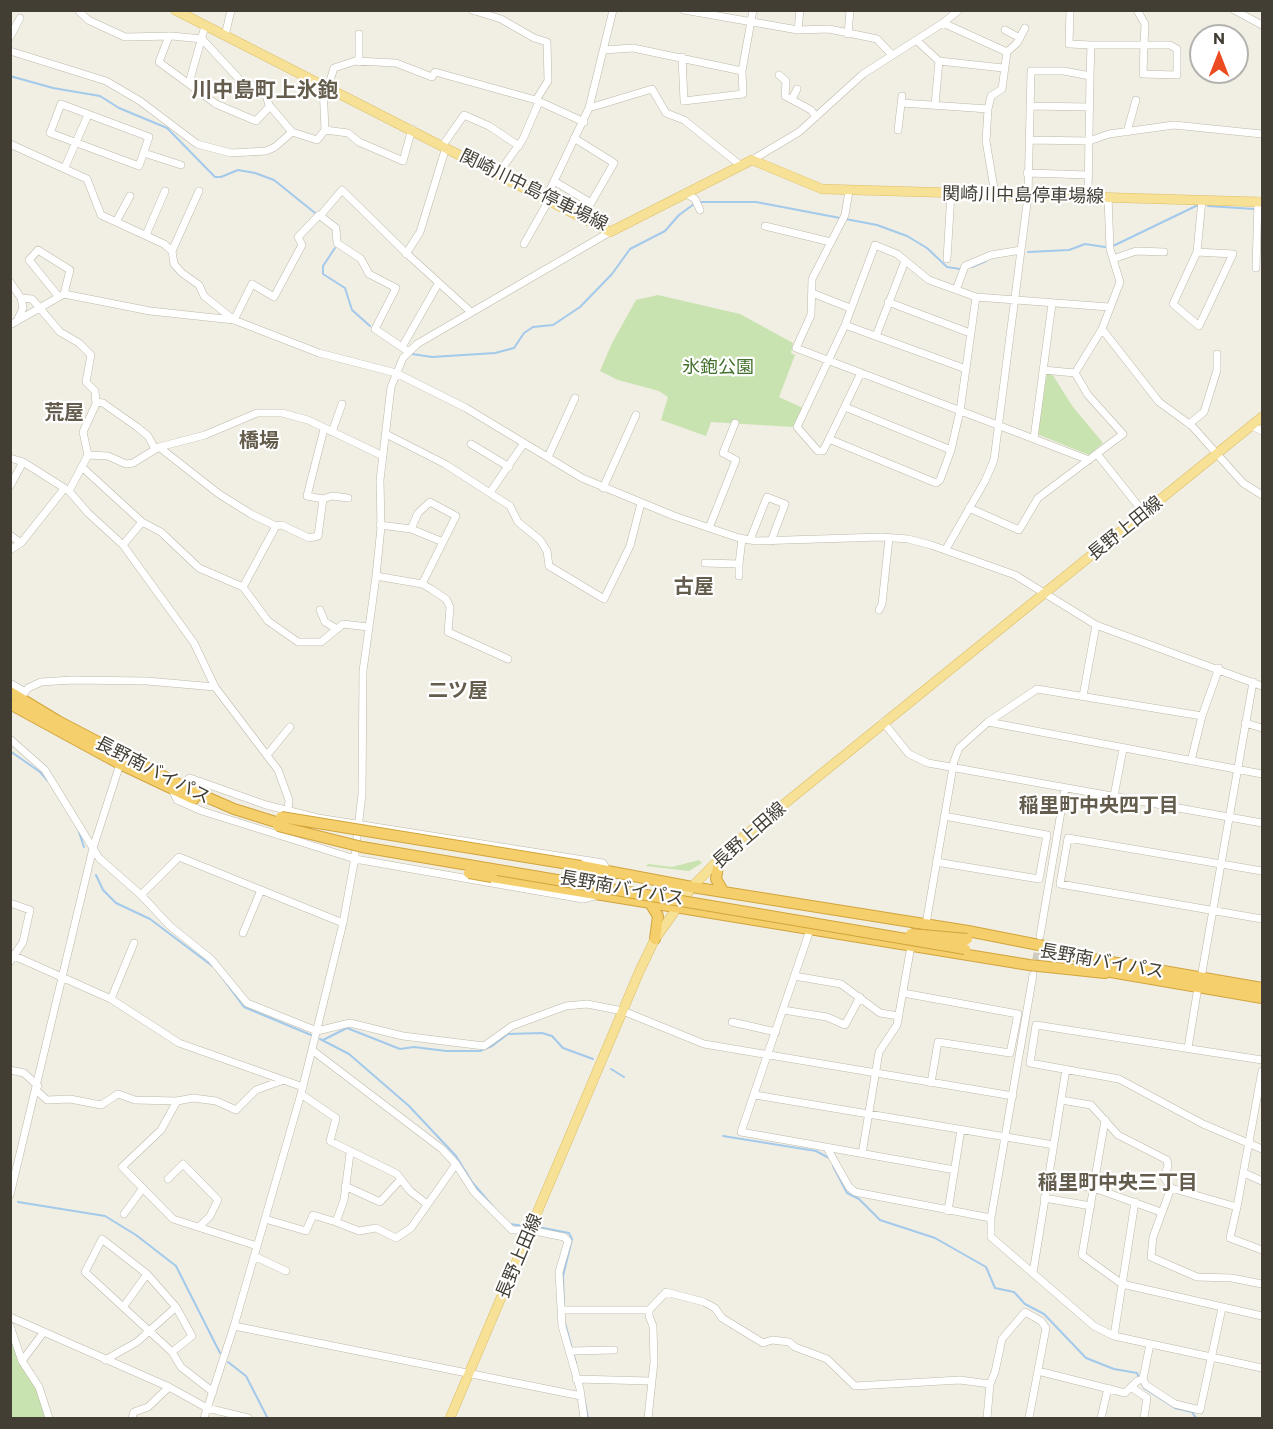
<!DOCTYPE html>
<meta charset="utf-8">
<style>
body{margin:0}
#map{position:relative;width:1273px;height:1429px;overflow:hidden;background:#f1eee4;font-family:Commissioner,sans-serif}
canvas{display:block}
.frame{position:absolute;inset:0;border:12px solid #423e34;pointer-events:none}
.north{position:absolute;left:1189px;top:24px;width:60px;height:60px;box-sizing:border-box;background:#fff;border:2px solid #b3b2ae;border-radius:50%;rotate:0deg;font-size:16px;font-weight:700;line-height:24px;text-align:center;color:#423e34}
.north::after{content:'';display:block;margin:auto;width:21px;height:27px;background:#ec4a20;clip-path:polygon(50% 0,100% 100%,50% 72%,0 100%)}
</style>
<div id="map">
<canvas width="1273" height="1429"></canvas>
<div class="frame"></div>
<div class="north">N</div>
</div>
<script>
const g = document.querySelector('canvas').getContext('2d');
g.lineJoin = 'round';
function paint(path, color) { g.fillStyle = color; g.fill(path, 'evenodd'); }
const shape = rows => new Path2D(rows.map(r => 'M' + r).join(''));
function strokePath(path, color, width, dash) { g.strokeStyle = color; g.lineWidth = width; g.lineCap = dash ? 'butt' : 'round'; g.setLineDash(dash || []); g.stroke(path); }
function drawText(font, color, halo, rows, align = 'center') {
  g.font = font + ' Commissioner,"Noto Sans JP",sans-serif'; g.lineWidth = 4.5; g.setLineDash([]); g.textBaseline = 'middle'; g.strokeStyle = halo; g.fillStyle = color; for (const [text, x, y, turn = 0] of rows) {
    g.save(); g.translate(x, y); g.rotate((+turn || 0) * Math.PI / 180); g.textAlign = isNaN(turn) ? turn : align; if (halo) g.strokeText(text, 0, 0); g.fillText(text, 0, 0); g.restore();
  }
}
const green = shape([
 [658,295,740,314,793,343,791,353,795,355,779,397,803,408,793,427,711,422,706,436,661,420,668,397,659,391,618,380,600,371,612,343,636,300],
 [1047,373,1052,374,1073,407,1103,443,1089,455,1037,434],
 [699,860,702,863,689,871,646,866,648,864,672,867],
 [10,1329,40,1389,47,1418,11,1418]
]);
const stream = shape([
 [10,76,53,88,100,96,119,108,167,128,215,177,221,177,238,170,255,173,274,180,315,213],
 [699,202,756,202,877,225,907,236,927,248,947,267,960,269],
 [1208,206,1254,209],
 [1113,246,1198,205],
 [335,248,323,266,323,274,345,288,352,310,370,326],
 [1028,252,1069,250,1085,244,1105,247],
 [972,267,986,261],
 [412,354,432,357,495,353,514,348,524,333,533,327,553,325,580,307,612,274,630,249,665,231,679,215,694,204],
 [10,751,40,772,48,781],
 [78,829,84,847],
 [96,875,103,890,116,903,150,919,215,968,244,1007,311,1035],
 [320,1039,349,1054,409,1106,456,1156,472,1182,495,1209],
 [323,1040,347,1028,400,1049,414,1047,446,1051,480,1051,492,1046,508,1034,542,1033,552,1036,563,1048,593,1059],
 [611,1069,624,1077],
 [723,1136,816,1151,829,1158],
 [833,1166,847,1193,859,1199,880,1220,935,1238,986,1267,995,1288,1014,1292,1025,1304,1044,1314,1086,1358,1114,1369,1137,1373,1144,1388,1175,1408,1192,1412,1196,1418],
 [18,1202,105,1216,136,1235,176,1266,220,1353],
 [510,1224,524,1226],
 [538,1227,569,1233,572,1239,563,1276,564,1308],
 [565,1323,576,1363],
 [228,1362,246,1376,267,1417],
 [583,1392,588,1418]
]);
const minorTunnel = shape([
 [1034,970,1040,936]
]);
const minor = shape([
 [78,10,88,20,125,37,172,36,202,39,240,80,265,92,269,105,292,132],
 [472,10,501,19,534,38,547,42,548,81,536,100],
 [684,10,798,30,829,29,877,39,891,54],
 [1070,10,1069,44,1091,45,1170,45,1177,49,1177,75,1143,74,1144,45,1145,24,1137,10],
 [1234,10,1262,25],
 [943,23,1007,52,1002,89,991,96,988,109,986,141,995,194],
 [798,30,800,10],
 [1005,30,1020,38],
 [359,34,359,62],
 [848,34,850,10],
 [169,36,159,62,216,104,256,121,270,106],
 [225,36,231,10],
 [10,37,20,18],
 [916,40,939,61,935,105],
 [604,50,633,48,742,71],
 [10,51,106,81,140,101,197,144,231,153,266,151,275,147,292,132,317,140,325,130,323,86],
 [1007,52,1017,43,1025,28],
 [682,57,684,101,743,94,742,71,753,10],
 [939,61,1003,68],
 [779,75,786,81,785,96,811,110,816,117],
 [1090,76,1091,45],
 [189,83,205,26],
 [328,87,334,68,355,61,396,63,432,77,435,72,536,100,584,122],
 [792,99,797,89],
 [902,103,988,109],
 [61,104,149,137,139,166,50,133,61,104],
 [1030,106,1090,107],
 [589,108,652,89,666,113,684,120,740,165],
 [325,130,348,133,359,142,403,161,412,129],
 [898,130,902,96],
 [1127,132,1136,100],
 [1029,140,1089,141,1109,134,1174,125,1262,134],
 [10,144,87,179,101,215,164,244,172,251,174,264,182,273,199,285,204,296,234,320,252,284,274,297,302,245,298,237,319,215,336,228,337,243,361,259,369,274,396,288,375,329,409,352],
 [443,145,464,115,489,126,519,146],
 [144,153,181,165],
 [752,160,799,132,863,74,943,23,959,10],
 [65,167,88,115],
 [1027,173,1089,175],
 [498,174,523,139,539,102],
 [554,181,591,203,614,163,574,138],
 [849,191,845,215,812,279,811,315,796,348,1089,460],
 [685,193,695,199,700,210],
 [546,198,589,108,613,10],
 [320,216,342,190,405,252,471,312],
 [116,222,130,196],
 [765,226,831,242],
 [146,235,165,191],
 [524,244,549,200],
 [172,251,199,191],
 [1197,252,1233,254,1199,326,1173,304,1197,252,1202,200],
 [406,254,420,232,446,147],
 [947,259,951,193],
 [1113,259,1136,251,1164,252],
 [1256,268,1258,201],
 [10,282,21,298,23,308,17,321],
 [956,290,965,266,991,255,1021,250],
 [812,293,850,308],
 [59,297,29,260,38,250,70,270,64,294],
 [21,298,32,299,60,332,79,343,91,355,86,382,95,391,96,404,83,432,88,455],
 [888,302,970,333],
 [10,325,64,294,150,311,234,320,319,353,396,373,466,408,582,478,674,516,739,538,756,541,881,537,908,539,931,545,1015,575,1096,625,1262,686],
 [845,325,966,369],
 [1102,329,1159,402,1192,426,1243,483,1262,495],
 [876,336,905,261],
 [402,347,438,284],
 [1043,370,1075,373],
 [1075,373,1102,329,1120,282,1110,249,1108,197],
 [860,375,829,439,823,451,818,451,797,427,845,325,875,245,897,254,929,280,976,297,1109,307],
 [96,402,103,403,137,427,148,436,155,449],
 [845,407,951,450],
 [1189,424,1204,412,1217,370,1217,354],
 [1252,426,1262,431],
 [332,432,342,404],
 [386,434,445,464,510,506,518,522,540,540,547,551,549,566,604,599,630,546,641,503],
 [1034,438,1052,304],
 [829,439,936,483,940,480,951,450,960,411,976,297],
 [471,444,509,467],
 [159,447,219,494,251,514,276,526,282,525,309,538,318,536,323,499,307,496,324,429],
 [1097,454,1144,513],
 [548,457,575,398],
 [10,458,23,462,69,491,88,513,123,545,194,643,215,687,278,770,289,800,288,810],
 [83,468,142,522],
 [10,486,23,462],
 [603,488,636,415],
 [69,491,88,455,108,456,126,464,133,463,159,447,205,435,257,413,282,413,308,420,383,456],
 [491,491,524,443],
 [323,499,332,496,348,498],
 [969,508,1019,530,1038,498,1123,434,1088,395,1075,373],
 [380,525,411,529,443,542,456,516,430,502,418,513,411,529],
 [709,528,736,460,723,453,735,423],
 [10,535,21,543],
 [750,540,767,497,785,504,771,541],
 [123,545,142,522,161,532,199,568,243,587,276,526],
 [946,549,985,481,994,460,1028,196,1031,71,1064,71,1090,76,1088,196],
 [10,550,21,543,64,489],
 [705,563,739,564,742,539],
 [739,564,739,576],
 [376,576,422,584,431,589,446,599,450,607,448,632,508,659],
 [422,584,443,542],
 [243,587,268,621,298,642,321,642,343,624,368,627],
 [320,610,325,622,337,629],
 [879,610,882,604,889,538],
 [10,683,25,692],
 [1083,696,1096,625],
 [20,699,28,688,41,682,72,680,147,681,215,687],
 [883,722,909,754,928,763,1262,823],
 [988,722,1262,774],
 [1245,723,1262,728],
 [10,739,45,770,99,858,141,895,179,857,343,923],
 [267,755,290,727],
 [1191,761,1202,716,1219,668],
 [181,784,190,778,266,805,318,818,603,863,608,871],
 [172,789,177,800,202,811,355,859,583,899,595,896],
 [1114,796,1123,749],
 [936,862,1039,879,1047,835,944,816],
 [1262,871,1068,838,1060,884,1262,919],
 [141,895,170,926,211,959,247,1003,317,1031,350,1023,403,1036,484,1046,512,1026,566,1006,587,1004,623,1011,704,1044,1013,1096],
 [10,903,30,910,23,942,10,962],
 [926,924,954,761,959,748,988,722,1037,689,1202,716],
 [810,930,741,1132,955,1170],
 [243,933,261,890],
 [1040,936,1065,788],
 [10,954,111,999,179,1043,303,1087],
 [1033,975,991,1218,991,1237,1094,1326,1114,1336,1262,1368],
 [794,976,841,984,880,1013,899,1016],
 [1201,978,1253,682],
 [903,993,1018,1014,1010,1053,938,1042,931,1083],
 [111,999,134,943],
 [783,1010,827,1017,845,1025,860,997],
 [732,1022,776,1032],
 [1188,1048,1198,987],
 [312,1050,442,1149,456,1164,474,1192,512,1230,530,1230,564,1237,568,1241,559,1272,562,1326,580,1389,584,1418],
 [1262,1060,1036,1025,1030,1063,1119,1079,1203,1124,1262,1149],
 [10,1070,24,1073,38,1086],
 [37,1091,47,1100,70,1099,101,1105,118,1094,135,1100,177,1101,193,1098,216,1101,236,1110,256,1090,281,1081],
 [301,1094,336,1118,330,1141,397,1174,410,1191,427,1204],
 [755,1095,1054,1145],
 [1061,1100,1091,1105,1118,1135,1167,1160,1168,1166,1164,1177,1171,1188,1153,1237,1151,1257,1197,1277,1232,1278,1262,1284],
 [177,1101,161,1130,122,1167,173,1219,257,1246],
 [1105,1120,1082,1255,1122,1284,1262,1316],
 [827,1148,849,1187,855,1192,991,1218],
 [862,1154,879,1052,897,1025,911,946],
 [1244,1173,1262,1181],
 [168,1179,183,1164,218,1200,210,1216,199,1227],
 [1047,1179,1094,1188,1161,1212],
 [345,1186,380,1202,400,1180],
 [1171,1188,1237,1207,1262,1071],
 [10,1195,93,848,121,761],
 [1044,1198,1091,1206],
 [1237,1207,1230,1238,1262,1250],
 [948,1211,961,1129],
 [124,1214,143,1188],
 [265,1219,306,1231,313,1215,336,1222,344,1200,350,1153],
 [336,1222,359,1231,376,1228,396,1238,411,1228,456,1164],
 [254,1256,286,1271],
 [1033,1273,1066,1069],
 [124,1306,147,1274],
 [561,1310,649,1310],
 [10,1317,169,1387,207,1408,248,1418],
 [10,1326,22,1361,39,1387,49,1418],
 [234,1326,581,1396],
 [1114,1336,1135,1202],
 [569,1351,614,1350],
 [172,1352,192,1336,176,1307,147,1274,102,1239,85,1272,172,1352,181,1367,213,1392],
 [105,1360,137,1342,176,1307],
 [22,1361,43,1333],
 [1038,1371,1125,1393,1137,1381,1143,1379],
 [576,1379,650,1381],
 [1143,1379,1146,1385,1175,1404,1200,1410,1222,1308],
 [1143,1379,1150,1344],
 [1131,1387,1147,1398,1144,1418],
 [132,1418,134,1412,148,1407,169,1387],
 [204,1418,234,1326,301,1094,343,923,354,863,362,794,363,671,376,576,381,527,380,480,391,387,403,358,417,344,610,232],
 [648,1418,654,1362,653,1326,649,1316,649,1310,666,1292,704,1302,715,1308,722,1318,763,1343,772,1340,789,1342,795,1347,827,1359,855,1386,960,1380,990,1384],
 [987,1418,990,1384,995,1372,1002,1339,1025,1312,1041,1321,1046,1328,1029,1418],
 [1101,1418,1108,1388]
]);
const major = shape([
 [175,10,610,232,752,160,822,189,1262,202],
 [450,1418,640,970,655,939,692,887,734,844,762,822,1262,417]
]);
const highway = shape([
 [10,692,58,721,188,789,234,809,279,823],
 [10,704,120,764,194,799],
 [719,860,716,879,723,891],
 [581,866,692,887,968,931,1049,947,1051,950],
 [492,877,1029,965,1105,973],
 [650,903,658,916,655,939],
 [1047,951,1262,988],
 [1099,970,1262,998]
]);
const highwayBridge = shape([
 [281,817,581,866],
 [278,826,362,847,965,949],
 [469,873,492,877],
 [911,934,967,939]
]);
const streetNames = [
 ["関崎川中島停車場線",534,190,26],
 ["関崎川中島停車場線",1023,195,1],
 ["長野上田線",1125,528,-39],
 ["長野南バイパス",153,770,27],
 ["長野上田線",749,835,-41],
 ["長野南バイパス",622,888,10],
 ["長野南バイパス",1102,961,10],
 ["長野上田線",519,1256,-67]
];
const parkNames = [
 ["氷鉋公園",718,367]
];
const neighbourhoodNames = [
 ["荒屋",64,412],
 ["橋場",259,440],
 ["古屋",694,586],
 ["二ツ屋",458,690],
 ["稲里町中央四丁目",1099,805],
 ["稲里町中央三丁目",1118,1182]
];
const quarterNames = [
 ["川中島町上氷鉋",265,90]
];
paint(green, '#c8e3af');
strokePath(stream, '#a3c9eb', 2);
strokePath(minorTunnel, '#cecbc1', 7, [7, 3.5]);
strokePath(minor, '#beb8aa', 8);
strokePath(major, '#dbbf67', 10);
strokePath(highway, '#d2a43c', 12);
strokePath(minor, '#fff', 7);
strokePath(major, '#f7e196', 9);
strokePath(highway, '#f4cf6b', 10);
strokePath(highwayBridge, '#d2a43c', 12, []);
strokePath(highwayBridge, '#f4cf6b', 10);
drawText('18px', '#423e34', '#fff', streetNames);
drawText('18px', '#42702c', '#fff', parkNames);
drawText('bold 20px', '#645c4c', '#fff', neighbourhoodNames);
drawText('bold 21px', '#645c4c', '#fff', quarterNames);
</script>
